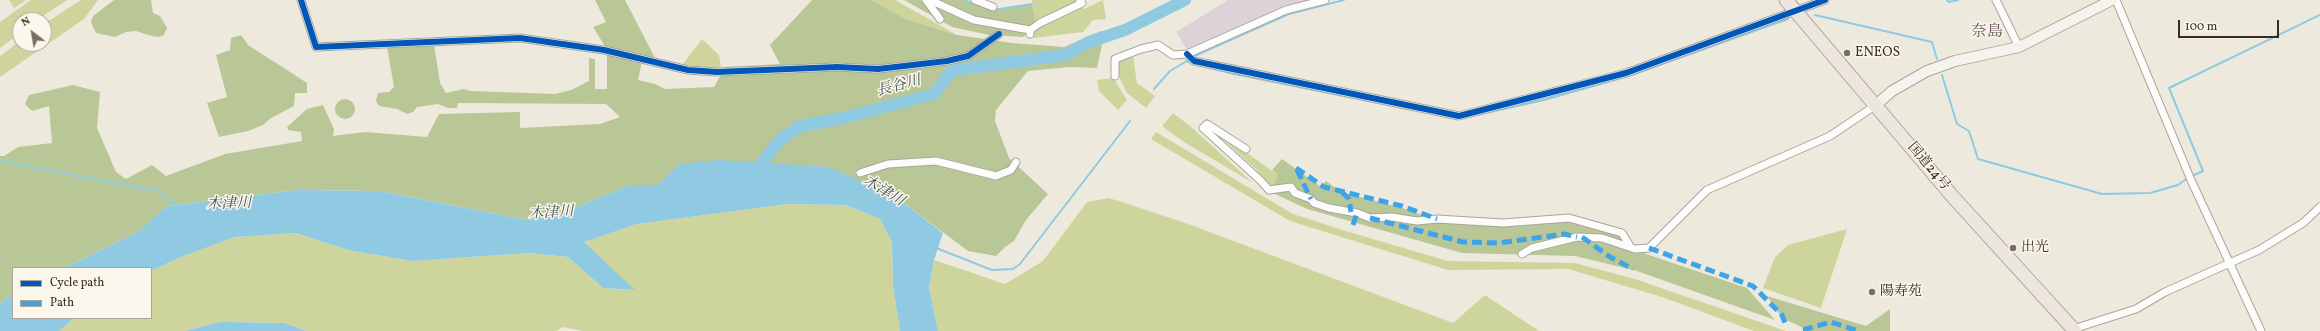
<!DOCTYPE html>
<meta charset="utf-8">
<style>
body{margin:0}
#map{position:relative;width:2320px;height:331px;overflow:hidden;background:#edeadd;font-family:Vollkorn,serif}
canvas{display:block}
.legend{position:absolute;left:12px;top:267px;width:140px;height:52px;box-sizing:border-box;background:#fbf7ec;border:1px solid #aea59a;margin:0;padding:5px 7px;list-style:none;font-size:12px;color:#3b2a1e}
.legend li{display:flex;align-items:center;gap:8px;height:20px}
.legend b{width:20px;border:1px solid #aea59a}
.north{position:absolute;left:12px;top:12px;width:40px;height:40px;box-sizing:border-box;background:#fbf7ec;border:1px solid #aea59a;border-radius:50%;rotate:329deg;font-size:11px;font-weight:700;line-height:16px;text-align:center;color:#3b2a1e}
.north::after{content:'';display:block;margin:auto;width:14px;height:18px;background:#796d61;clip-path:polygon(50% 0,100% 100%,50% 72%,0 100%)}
.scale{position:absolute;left:2178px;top:20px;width:101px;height:18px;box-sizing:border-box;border:2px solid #3b2a1e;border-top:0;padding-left:5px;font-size:12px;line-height:14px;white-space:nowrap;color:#3b2a1e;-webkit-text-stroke:3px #fbf7ec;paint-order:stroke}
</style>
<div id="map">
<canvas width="2320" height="331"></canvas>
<ul class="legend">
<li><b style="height:5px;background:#0057b8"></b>Cycle path</li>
<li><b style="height:5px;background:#3fa3ea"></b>Path</li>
</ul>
<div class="north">N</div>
<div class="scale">100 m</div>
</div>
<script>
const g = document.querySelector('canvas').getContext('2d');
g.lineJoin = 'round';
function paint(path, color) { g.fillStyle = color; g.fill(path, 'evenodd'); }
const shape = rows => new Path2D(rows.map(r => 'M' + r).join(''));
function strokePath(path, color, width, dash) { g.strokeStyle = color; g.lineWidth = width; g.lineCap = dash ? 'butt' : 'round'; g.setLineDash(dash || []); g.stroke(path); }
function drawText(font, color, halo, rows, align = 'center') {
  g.font = font + ' Vollkorn,"Noto Serif JP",serif'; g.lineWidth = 3; g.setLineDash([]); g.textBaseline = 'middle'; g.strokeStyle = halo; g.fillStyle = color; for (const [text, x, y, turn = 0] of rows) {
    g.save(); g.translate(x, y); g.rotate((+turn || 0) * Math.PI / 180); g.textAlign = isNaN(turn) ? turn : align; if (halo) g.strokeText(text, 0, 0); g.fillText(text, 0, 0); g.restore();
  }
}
const industrial = shape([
 [1228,0,1320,0,1284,10,1187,50,1176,32]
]);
const green = shape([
 [9,0,24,0,25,1,14,8],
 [31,0,67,0,37,20,20,20,20,33,0,48,0,22],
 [81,0,98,0,84,19,0,77,0,56,20,41,20,44,44,44,44,24],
 [871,0,895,0,957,35,906,19],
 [1032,0,1075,0,1084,9,1103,0,1106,19,1093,20,1083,32,1033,38,1034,12],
 [702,39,719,55,721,67,713,70,688,68,682,65],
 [1133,56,1137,83,1155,96,1146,108,1127,93,1117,73,1119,60],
 [1113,78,1127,100,1118,110,1099,91,1097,80],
 [1173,113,1190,126,1253,183,1184,142,1162,126],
 [1205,123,1278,175,1269,191,1258,171],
 [1156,132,1293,214,1349,232,1448,261,1575,263,1635,279,1786,331,1754,331,1662,297,1568,269,1448,270,1290,221,1151,139],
 [1109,198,1183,222,1453,323,1485,295,1539,331,938,331,929,288,934,260,1005,284,1043,261,1087,202],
 [787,204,846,205,880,219,892,242,893,286,900,331,583,331,562,327,557,331,306,331,285,323,220,322,184,331,59,331,74,318,151,318,151,271,176,259,235,237,296,233,348,250,412,261,530,253,568,257,603,288,634,290,584,242,637,224],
 [1847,229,1821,308,1763,288,1775,257,1788,245]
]);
const forest = shape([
 [114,0,151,0,153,13,160,16,167,28,164,35,159,37,152,36,136,31,126,32,115,37,96,33,91,22,93,16],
 [595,0,625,0,656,60,606,48,593,27,606,22],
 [812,0,871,0,906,19,957,35,1012,43,1064,47,1101,31,1104,36,1097,68,1069,67,1028,71,996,110,995,121,1009,158,1048,194,1026,220,1014,241,1005,247,996,256,968,251,896,197,680,164,658,185,630,185,564,212,527,220,380,191,297,190,167,206,138,232,64,268,13,268,13,295,0,303,0,156,4,156,18,147,52,143,49,106,32,111,25,104,29,95,73,85,100,92,97,128,116,172,126,179,152,165,166,176,225,154,302,141,301,132,288,130,287,127,307,109,323,105,334,129,333,136,365,132,427,137,439,114,520,112,520,128,600,124,620,117,606,104,458,103,457,108,448,108,438,104,417,107,413,112,407,114,397,109,379,106,376,101,378,93,389,92,394,87,387,46,434,44,440,83,446,93,464,89,470,91,555,94,571,90,589,81,589,58,595,59,595,89,607,89,607,54,642,61,638,80,655,84,665,89,714,87,725,67,780,64,770,45],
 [904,0,964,0,993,10,1032,4,1034,12,1034,29,1023,37,989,35,952,27],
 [241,35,248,45,307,83,307,93,295,93,294,106,271,118,263,125,248,131,219,137,207,103,227,97,216,55,230,50,231,38],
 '335 109a10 10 0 1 1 20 0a10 10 0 1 1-20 0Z',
 [1282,159,1321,187,1326,181,1341,192,1402,208,1436,220,1568,221,1626,236,1636,248,1646,254,1747,288,1775,320,1637,271,1575,256,1462,253,1307,209,1269,191,1278,175,1272,170],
 [1767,296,1866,326,1890,309,1890,331,1810,331,1782,318]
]);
const water = shape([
 [719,160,829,167,896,197,943,233,934,260,929,288,938,331,900,331,893,286,892,242,880,219,846,205,787,204,637,224,584,242,635,290,603,288,568,257,530,253,412,261,348,250,296,233,235,237,176,259,151,271,151,268,64,268,138,232,167,206,297,190,380,191,527,220,564,212,630,185,658,185,679,164],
 [13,295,13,318,74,318,59,331,0,331,0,303],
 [220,322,285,323,306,331,184,331]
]);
const stream = shape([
 [964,0,976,4],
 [1947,0,1949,2,1958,0],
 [993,10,1032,4],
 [1815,15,1932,42,1937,59],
 [1192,57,1289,14,1344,0],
 [1186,61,1192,63],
 [1210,68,1234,74,1413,110],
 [1942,75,1957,124,1969,131,1978,159,2102,194,2150,193,2178,185,2188,178],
 [1154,89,1170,71,1187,61],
 [1459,119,1544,100,1629,76,1788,19],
 [0,161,157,191,179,207],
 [2192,176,2203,171,2169,88,2320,15],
 [936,248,992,270,1013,269,1020,264,1130,121]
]);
const river = shape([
 [752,174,781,139,800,126,843,118,934,94,949,74,955,70,1065,55,1089,42,1125,30,1185,0]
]);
const street = shape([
 [301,0,316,47,520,38,604,50,688,70,717,72,837,67,878,69,947,61,968,56,999,34],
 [926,0,940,19],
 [930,0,974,20,1030,30],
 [975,0,993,7],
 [1996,0,2019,47],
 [2116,0,2191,180,2261,331],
 [1030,34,1030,30,1040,23,1082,3,1080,0],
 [1187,54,1194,61,1459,116,1626,73,1825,0],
 [1115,76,1115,59,1141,49,1158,45,1173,55,1187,54,1286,10,1325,0],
 [1246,149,1207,124,1203,128,1261,181,1269,190,1291,187,1295,193,1311,199,1314,203,1329,208,1357,213,1370,218,1392,217,1417,221,1437,219,1503,223,1569,218,1622,233,1630,246],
 [860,173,888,164,936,161,996,176,1011,170,1016,162],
 [1522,254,1532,248,1577,237,1602,238,1635,249,1649,248,1707,190,1830,136,1876,105],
 [2073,329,2136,309,2165,292,2259,250,2303,223,2320,207]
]);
const secondary = shape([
 [1876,105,1892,91,1927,71,1955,61,2019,47,2112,0]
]);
const highway = shape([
 [1786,0,1953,197,2075,331]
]);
const quiet = shape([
 [1296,168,1324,187,1402,206,1437,219],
 [1297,170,1311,199],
 [1342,192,1349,199,1351,212],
 [1370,218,1463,242,1499,243,1564,234,1577,237],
 [1353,225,1357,213],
 [1582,237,1610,257,1633,269],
 [1649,248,1753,286,1782,315,1785,323],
 [1803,330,1831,322,1858,331]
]);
const cycleway = shape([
 [301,0,316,47,520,38,604,50,688,70,717,72,837,67,878,69,947,61,968,56,999,34],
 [1187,54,1194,61,1459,116,1626,73,1825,0]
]);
const markers = [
 [1847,53,4,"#796d61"],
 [2013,248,4,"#796d61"],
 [1872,292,4,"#796d61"]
];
const poiNames = [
 ["ENEOS",1855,53],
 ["出光",2021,248],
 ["陽寿苑",1880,292]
];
const streetNames = [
 ["国道24号",1928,167,50]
];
const waterNames = [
 ["長谷川",899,87,-15],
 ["木津川",883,192,31],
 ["木津川",229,205,-2],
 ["木津川",551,214,-3]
];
const quarterNames = [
 ["奈島",1987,33]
];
paint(industrial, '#dcd2d7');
paint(green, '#ced59c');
paint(forest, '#b9c796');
paint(water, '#90cae2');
strokePath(stream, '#90cae2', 2);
strokePath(river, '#90cae2', 12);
strokePath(street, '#a9a59d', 9);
strokePath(secondary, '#a9a59d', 12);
strokePath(highway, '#a9a59d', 15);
strokePath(street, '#fcfcfa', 7);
strokePath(secondary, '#f6f3ef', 10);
strokePath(highway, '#ede6de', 13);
strokePath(quiet, '#3fa3ea', 5, [10, 5]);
strokePath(cycleway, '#0057b8', 6);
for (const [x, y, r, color] of markers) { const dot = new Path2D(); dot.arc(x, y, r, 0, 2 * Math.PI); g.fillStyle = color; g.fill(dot); strokePath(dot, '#fbf7ec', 1.5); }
drawText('14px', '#3b2a1e', '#fbf7ec', poiNames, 'left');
drawText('14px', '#3b2a1e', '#fbf7ec', streetNames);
drawText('italic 15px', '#485659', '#fbf7ec', waterNames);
drawText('16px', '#6d5861', '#fbf7ec', quarterNames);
</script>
